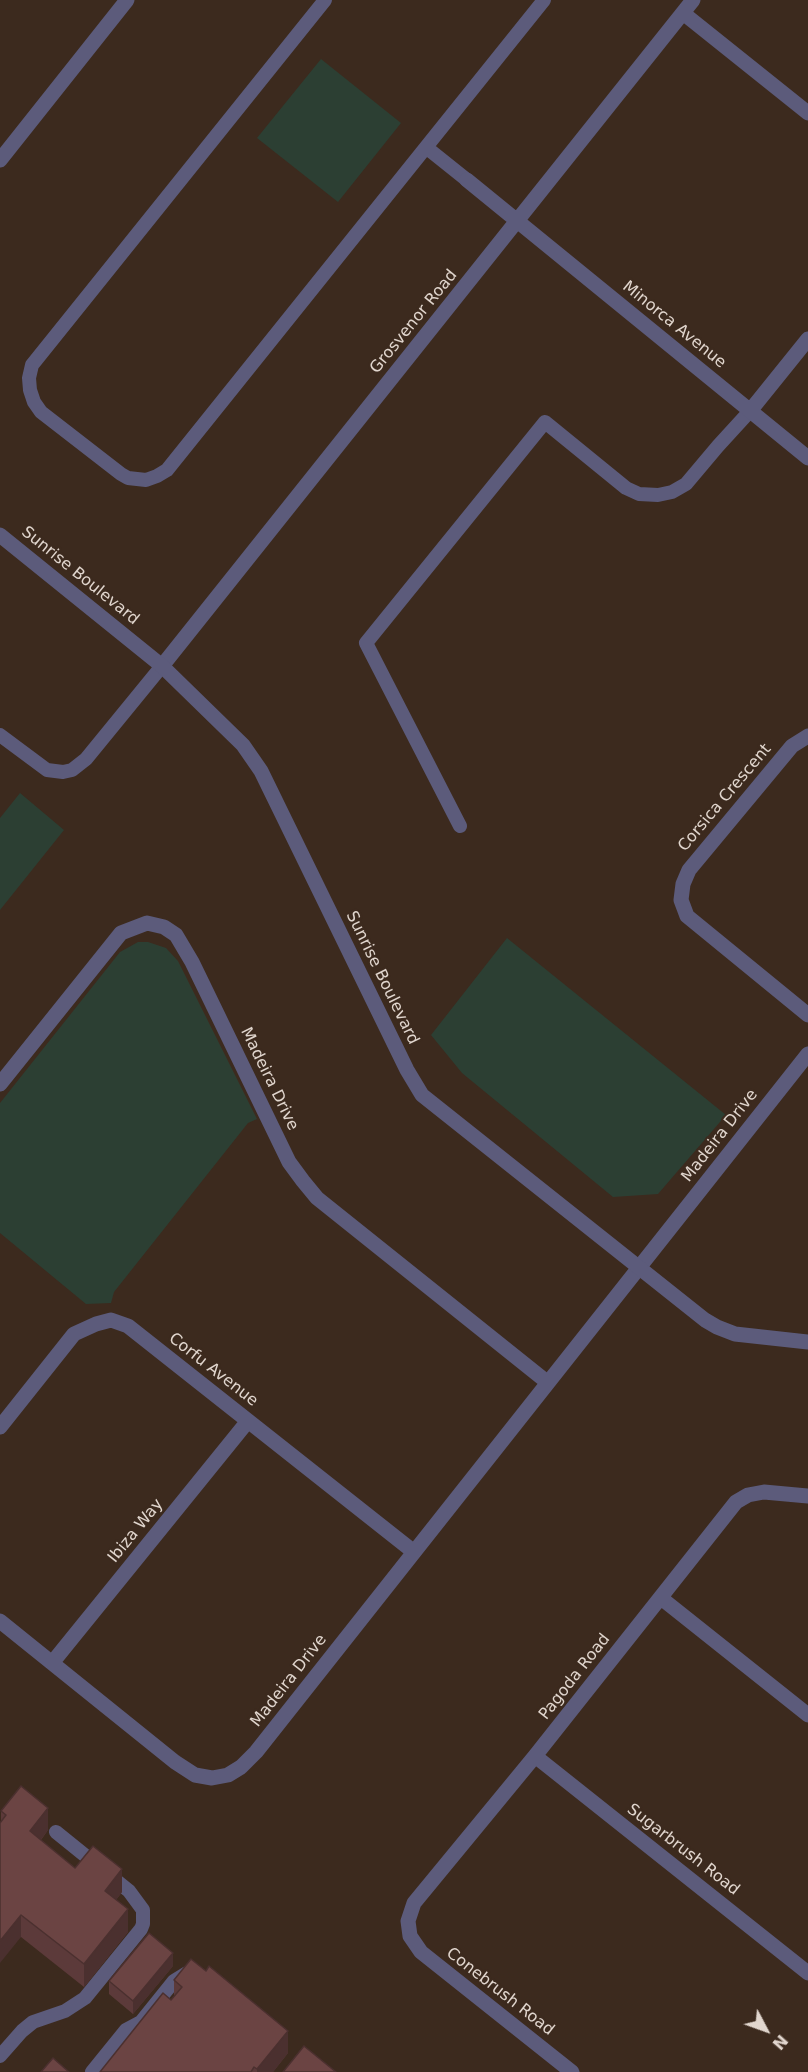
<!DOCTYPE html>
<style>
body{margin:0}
#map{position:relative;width:808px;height:2072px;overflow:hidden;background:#3c2a1e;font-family:"DejaVu Sans",sans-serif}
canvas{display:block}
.north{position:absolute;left:736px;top:2000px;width:60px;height:60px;-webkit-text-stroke:4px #3c2a1e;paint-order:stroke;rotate:131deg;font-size:16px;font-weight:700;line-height:24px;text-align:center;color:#e1d6ce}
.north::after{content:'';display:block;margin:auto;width:21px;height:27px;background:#e1d6ce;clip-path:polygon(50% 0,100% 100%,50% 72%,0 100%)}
</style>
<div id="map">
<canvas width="808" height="2072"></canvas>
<div class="north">N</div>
</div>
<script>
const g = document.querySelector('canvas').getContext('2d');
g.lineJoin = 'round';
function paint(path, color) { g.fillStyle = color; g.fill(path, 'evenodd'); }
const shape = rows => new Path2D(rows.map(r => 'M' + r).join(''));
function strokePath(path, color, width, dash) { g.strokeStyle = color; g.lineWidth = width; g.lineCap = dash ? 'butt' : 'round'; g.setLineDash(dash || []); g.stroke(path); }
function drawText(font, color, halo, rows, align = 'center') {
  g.font = font + ' "DejaVu Sans",sans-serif'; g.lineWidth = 4.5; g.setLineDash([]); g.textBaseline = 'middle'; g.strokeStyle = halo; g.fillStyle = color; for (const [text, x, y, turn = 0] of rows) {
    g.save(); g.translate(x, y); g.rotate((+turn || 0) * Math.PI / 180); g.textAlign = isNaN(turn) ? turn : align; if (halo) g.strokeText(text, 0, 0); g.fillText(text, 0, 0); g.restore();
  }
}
const green = shape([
 [321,59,401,123,338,202,257,138],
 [20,793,64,830,0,910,0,818],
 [507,938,726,1115,658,1194,613,1197,462,1073,431,1035],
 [138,942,148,942,166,948,178,961,257,1119,248,1123,114,1292,111,1303,86,1304,0,1233,0,1103,120,952]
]);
const service = shape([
 [325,0,32,365,29,378,30,390,34,402,41,412,121,474,128,478,146,480,157,476,167,470,544,0],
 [427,148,467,180],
 [0,735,47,770,63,772,72,770,86,759,162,666],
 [460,826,366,643,545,422,626,488,639,494,658,495,672,492,686,484,718,446,750,411],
 [0,2056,22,2031,33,2022,65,2011,85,1998,141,1929,143,1924,143,1910,129,1891,56,1832],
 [92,2072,126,2030,141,2022,174,1981,187,1973]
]);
const minor = shape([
 [683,13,808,113],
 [467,180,808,458],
 [750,411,808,339],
 [162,666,693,0],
 [808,736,792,746,689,870,683,884,681,900,687,916,808,1015],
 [0,1084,121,933,147,923,164,927,176,935,192,962,289,1162,303,1181,317,1198,547,1382],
 [0,1427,74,1334,96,1324,111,1320,128,1326,414,1552],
 [661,1598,808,1715],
 [0,1621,175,1762,195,1775,212,1778,228,1775,241,1767,256,1752,808,1054],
 [52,1663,248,1421],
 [535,1756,808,1973],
 [572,2072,421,1952,410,1936,408,1921,414,1903,535,1756,736,1502,748,1495,764,1492,808,1496]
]);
const tertiary = shape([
 [0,160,127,0],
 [0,535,162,666,243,745,261,771,407,1070,422,1095,705,1320,717,1327,735,1334,808,1342]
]);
const wall = shape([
 [1,1811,48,1830,41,1840,75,1868,122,1892,116,1900,128,1932,84,1987,21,1937,1,1821],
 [173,1966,133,2014,109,1994,109,1981],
 [174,1980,288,2053,273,2072,100,2072,174,1997]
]);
const shadedWall = shape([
 [48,1808,48,1830,30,1854,30,1831],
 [122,1869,122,1892,105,1914,105,1891],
 [128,1909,128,1932,84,1987,84,1964],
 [21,1915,21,1937,0,1963,0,1941],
 [173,1953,173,1966,133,2014,133,2001],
 [288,2031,288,2053,273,2072,257,2072,257,2069]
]);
const building = shape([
 [21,1786,48,1808,30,1831,75,1868,93,1846,122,1869,105,1891,128,1909,84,1964,21,1915,0,1941,0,1823,6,1815,1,1811,21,1786],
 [149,1933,173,1953,133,2001,109,1981,149,1933],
 [191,1959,206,1971,209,1966,288,2031,257,2069,254,2067,251,2072,100,2072,163,1993,171,2000,182,1987,174,1980,191,1959],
 [304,2046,336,2072,283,2072,304,2046],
 [53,2058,69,2072,41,2072,53,2058]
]);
const streetNames = [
 ["Grosvenor Road",414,322,-51],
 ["Minorca Avenue",674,325,39],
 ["Sunrise Boulevard",80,576,39],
 ["Corsica Crescent",725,798,-50],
 ["Sunrise Boulevard",382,978,64],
 ["Madeira Drive",269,1079,64],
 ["Madeira Drive",720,1136,-52],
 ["Corfu Avenue",213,1370,38],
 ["Ibiza Way",136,1531,-51],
 ["Pagoda Road",575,1677,-52],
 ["Madeira Drive",289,1681,-52],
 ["Sugarbrush Road",683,1850,38],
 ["Conebrush Road",500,1992,38]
];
paint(green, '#2c3f33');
strokePath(service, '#5c5b7b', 14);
strokePath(minor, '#5c5b7b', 15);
strokePath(tertiary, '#5c5b7b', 15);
paint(wall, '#5c3a3a');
paint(shadedWall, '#4b302f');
paint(building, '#6b4443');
strokePath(building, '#4b302f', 1.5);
drawText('16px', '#e1d6ce', '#3c2a1e', streetNames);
</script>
